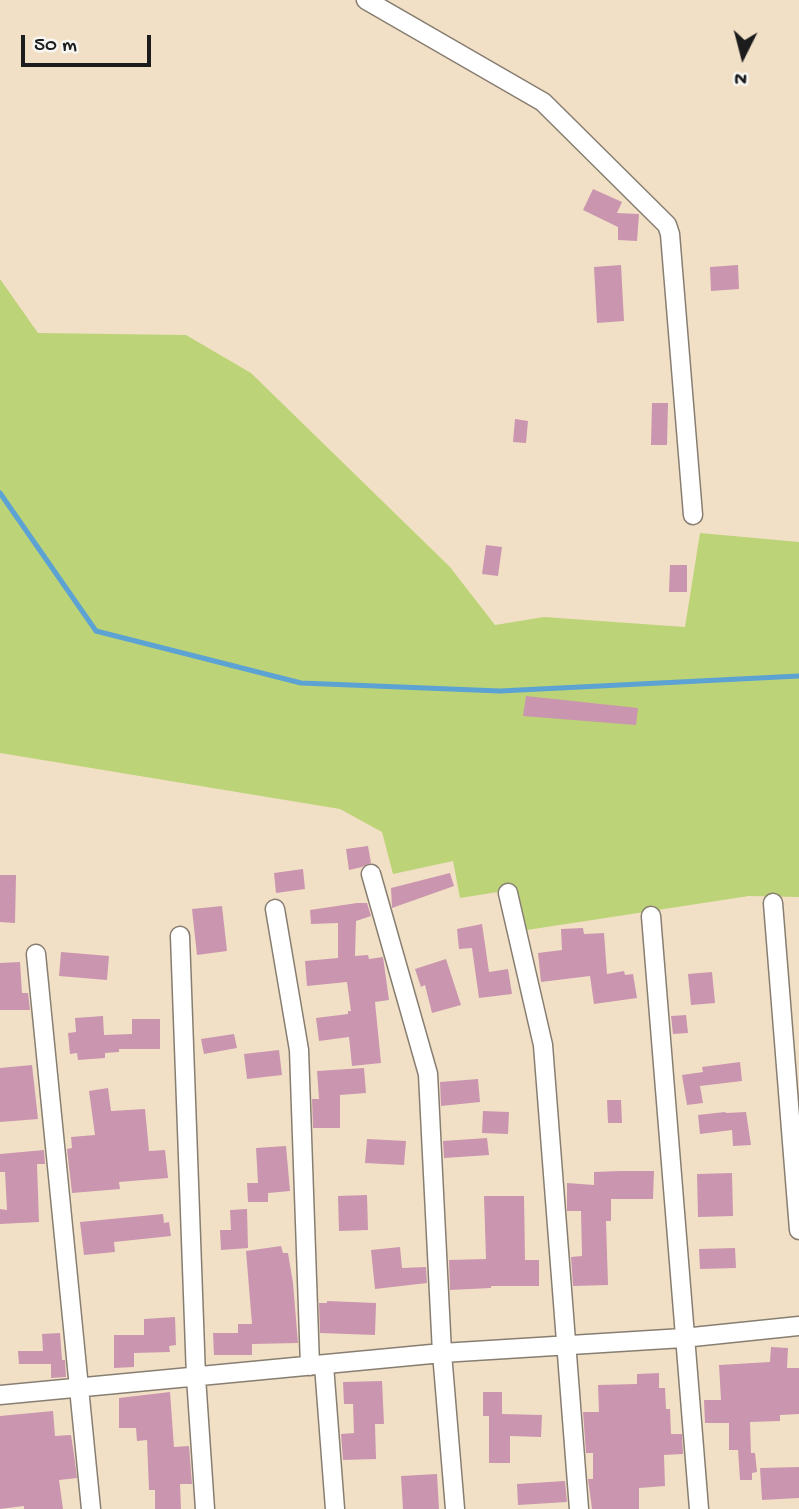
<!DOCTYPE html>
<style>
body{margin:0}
#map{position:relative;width:799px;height:1509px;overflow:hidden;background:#f2e0c6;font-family:"Gochi Hand",sans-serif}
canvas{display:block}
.north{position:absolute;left:708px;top:21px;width:70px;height:70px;-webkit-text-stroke:5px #f6f6f2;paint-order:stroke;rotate:186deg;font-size:19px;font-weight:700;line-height:28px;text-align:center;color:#1c1c1c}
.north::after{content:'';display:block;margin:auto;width:24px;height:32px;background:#1c1c1c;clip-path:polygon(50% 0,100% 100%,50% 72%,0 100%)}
.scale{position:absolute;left:21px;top:35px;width:130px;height:32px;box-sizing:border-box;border:4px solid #1c1c1c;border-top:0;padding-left:9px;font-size:21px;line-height:24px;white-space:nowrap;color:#1c1c1c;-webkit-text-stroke:5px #f6f6f2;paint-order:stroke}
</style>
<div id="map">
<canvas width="799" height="1509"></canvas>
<div class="north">N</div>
<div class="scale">50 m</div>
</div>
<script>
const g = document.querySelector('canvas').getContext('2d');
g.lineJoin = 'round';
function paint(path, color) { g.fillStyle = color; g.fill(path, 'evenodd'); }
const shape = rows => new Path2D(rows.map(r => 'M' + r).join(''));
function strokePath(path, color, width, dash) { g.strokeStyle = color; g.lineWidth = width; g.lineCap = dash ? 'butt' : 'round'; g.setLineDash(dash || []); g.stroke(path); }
const green = shape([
 [0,279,38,333,186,335,251,373,450,567,495,625,544,617,685,627,700,533,799,542,799,897,749,896,527,930,517,889,460,898,453,861,393,874,382,832,340,809,0,753]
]);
const stream = shape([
 [0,493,96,631,301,683,500,691,799,676]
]);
const building = shape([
 [593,189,622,202,617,213,639,214,637,241,618,240,618,227,583,210],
 [621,265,624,321,597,323,594,267],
 [738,265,739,289,711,291,710,267],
 [652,403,668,403,667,445,651,445],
 [515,419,528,421,526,443,513,442],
 [486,545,502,547,498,576,482,574],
 [670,565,687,565,687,592,669,592],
 [526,696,638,708,636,725,523,716],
 [368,846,371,863,362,867,349,870,346,849],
 [303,869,305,889,276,893,274,873],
 [450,873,454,886,392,908,391,888],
 [0,875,16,875,15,923,0,922],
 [357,903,367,903,371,916,356,921,355,956,368,955,369,959,383,957,389,1000,375,1002,381,1063,352,1066,349,1037,319,1041,316,1018,348,1014,348,1011,351,1011,347,982,307,986,305,961,338,958,338,923,311,924,310,910],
 [222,906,227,951,197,955,192,909],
 [482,924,489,972,508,969,512,994,479,998,472,948,459,949,457,929],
 [583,928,584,934,604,933,607,974,624,971,625,975,633,974,637,998,594,1004,590,976,541,982,538,953,562,950,561,929],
 [61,952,109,956,107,980,59,976],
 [446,959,461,1005,432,1013,425,985,421,987,415,969],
 [20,962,22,993,28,993,30,1010,0,1010,0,963],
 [712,972,715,1003,691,1005,688,974],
 [686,1015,688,1033,673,1034,671,1016],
 [103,1016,104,1035,132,1034,132,1019,160,1019,160,1049,119,1049,119,1052,105,1053,105,1058,78,1060,77,1053,70,1054,68,1033,76,1032,75,1018],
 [234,1034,237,1048,204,1054,201,1039],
 [279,1050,282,1075,247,1079,244,1054],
 [740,1062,742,1081,700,1086,703,1103,687,1105,682,1075,703,1072,702,1067],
 [32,1065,38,1119,0,1122,0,1068],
 [364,1068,366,1093,340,1095,340,1128,313,1128,312,1099,319,1099,317,1071],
 [478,1079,480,1102,441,1106,440,1082],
 [108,1088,111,1111,145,1109,149,1151,165,1150,168,1178,119,1182,120,1189,72,1193,67,1149,72,1148,71,1137,95,1135,89,1091],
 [607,1100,621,1100,622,1123,608,1123],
 [483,1111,509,1112,508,1134,482,1133],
 [725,1112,726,1113,746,1112,751,1145,733,1146,732,1130,700,1134,698,1115],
 [487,1138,489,1155,444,1158,443,1141],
 [367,1139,406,1141,404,1165,365,1163],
 [286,1146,290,1191,268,1193,268,1202,248,1202,247,1183,258,1183,256,1148],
 [44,1150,45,1164,37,1164,39,1222,0,1224,0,1209,7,1210,5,1172,0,1172,0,1154],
 [620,1171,654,1171,653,1199,611,1199,611,1221,606,1221,608,1285,573,1286,571,1257,582,1256,581,1211,567,1211,567,1183,594,1185,594,1172],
 [732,1173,733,1216,698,1217,697,1174],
 [367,1195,368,1230,339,1231,338,1196],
 [484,1196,524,1196,525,1260,539,1260,539,1286,491,1286,491,1288,450,1290,449,1260,486,1259],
 [247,1209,248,1248,221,1250,220,1230,231,1230,230,1210],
 [163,1214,164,1223,169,1222,171,1236,114,1242,115,1252,84,1255,80,1222],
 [281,1246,283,1253,288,1253,293,1283,298,1343,252,1344,252,1355,214,1355,213,1333,238,1333,238,1324,252,1324,246,1251],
 [400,1247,402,1268,426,1267,427,1283,375,1289,371,1250],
 [735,1248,736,1268,700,1269,699,1249],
 [327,1301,376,1303,375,1335,320,1333,319,1303,327,1303],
 [175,1317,176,1345,169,1346,170,1352,134,1353,134,1367,114,1368,114,1335,144,1335,144,1319],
 [60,1333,62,1360,65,1360,66,1377,51,1378,51,1364,19,1364,18,1351,43,1351,42,1334],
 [771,1347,788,1348,787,1368,799,1368,799,1414,780,1415,780,1421,750,1422,751,1453,755,1453,757,1472,752,1473,752,1480,740,1480,738,1450,729,1450,729,1423,705,1423,704,1400,721,1400,719,1365,770,1362],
 [659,1373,659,1388,665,1388,666,1409,670,1409,671,1434,682,1434,683,1454,664,1455,665,1486,639,1488,639,1509,592,1509,588,1479,593,1479,593,1453,586,1453,583,1412,599,1412,598,1385,637,1384,637,1374],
 [382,1381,384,1424,375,1424,376,1459,343,1460,341,1434,354,1433,353,1404,344,1404,343,1382],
 [170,1392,174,1447,189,1446,192,1484,180,1484,181,1509,155,1509,155,1490,149,1490,147,1440,137,1441,136,1428,119,1428,119,1398],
 [483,1392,502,1392,502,1414,542,1415,541,1437,510,1436,510,1463,489,1463,489,1416,483,1416],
 [53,1411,55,1436,71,1435,74,1454,77,1478,59,1480,63,1509,24,1509,24,1506,0,1509,0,1416],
 [799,1467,799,1498,762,1500,760,1468],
 [437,1474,439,1509,403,1509,401,1476],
 [565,1481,567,1502,518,1505,517,1484]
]);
const minor = shape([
 [366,0,543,102,667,225,670,234,693,515],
 [371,874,428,1074,442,1353,455,1509],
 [508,893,543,1045,579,1509],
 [773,903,799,1230],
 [275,909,299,1050,310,1366],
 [651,916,699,1509],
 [180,936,196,1377,205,1509],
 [36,954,91,1509],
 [324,1365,335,1509],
 [0,1395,442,1353,683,1338,799,1326]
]);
paint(green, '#bdd378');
strokePath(stream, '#5ca2d2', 5);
paint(building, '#ca95af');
strokePath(minor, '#877e71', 21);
strokePath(minor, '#fff', 18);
</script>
